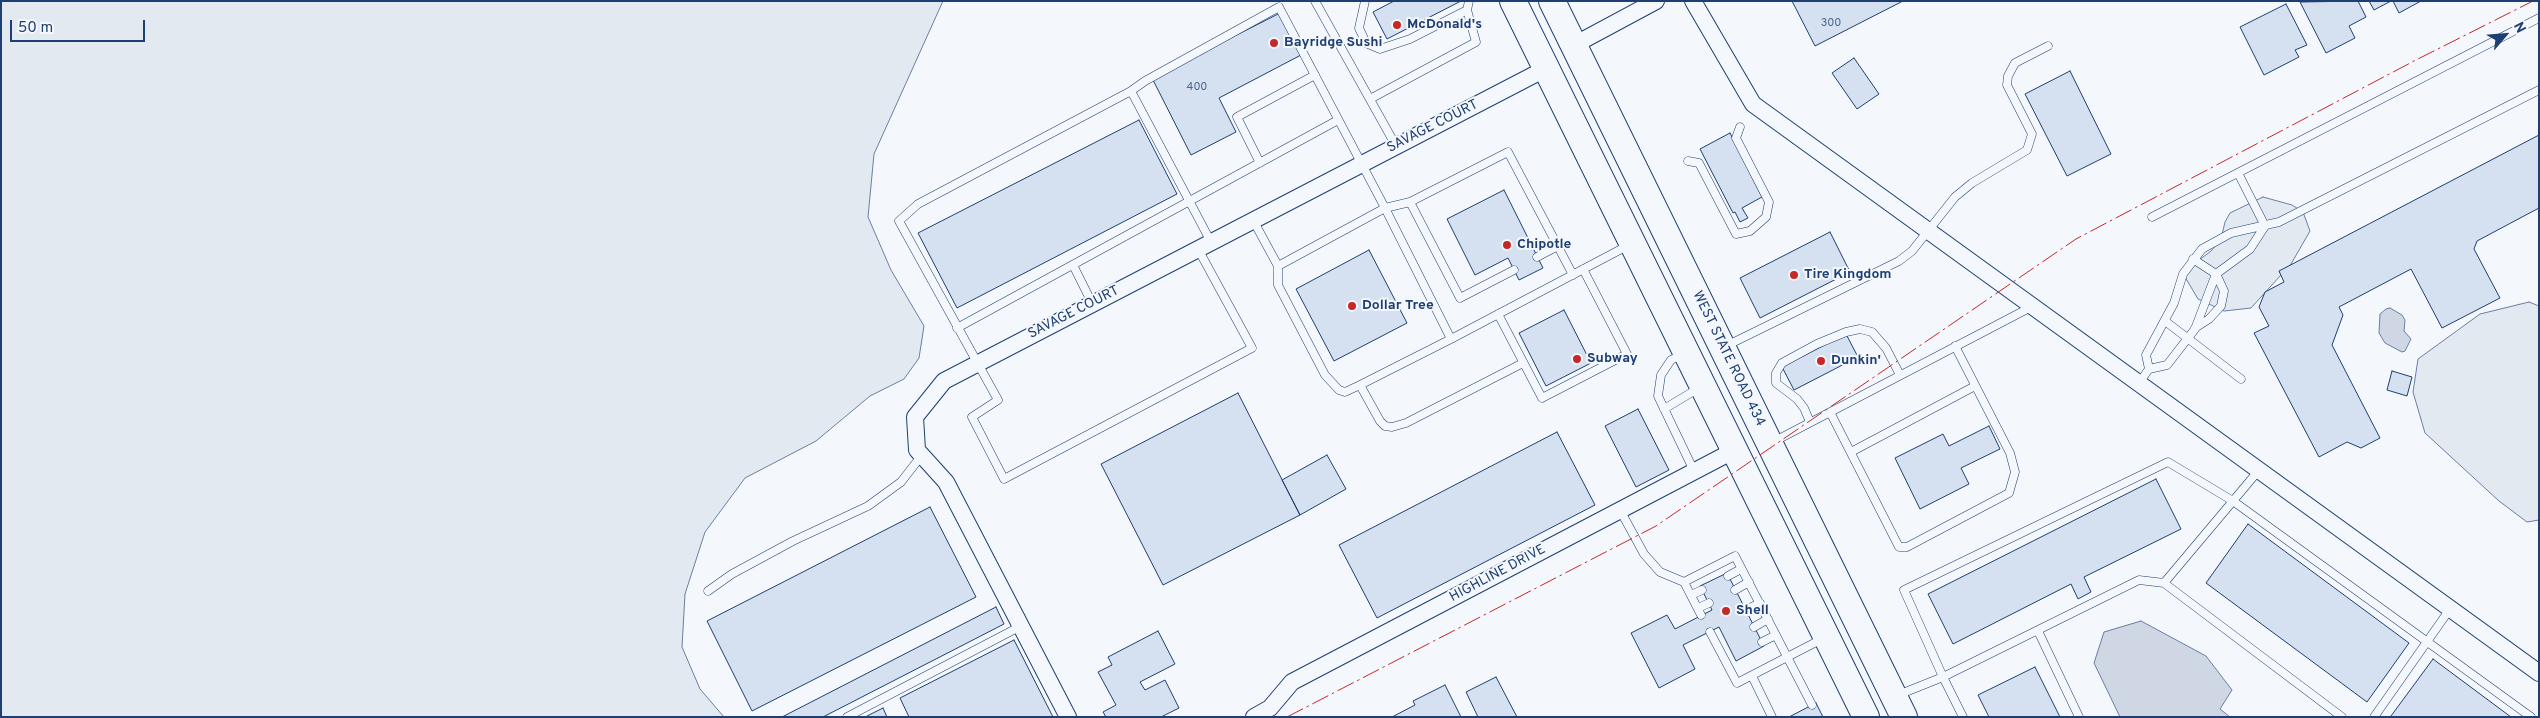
<!DOCTYPE html>
<style>
body{margin:0}
#map{position:relative;width:2540px;height:718px;overflow:hidden;background:#f4f7fb;font-family:Overpass,sans-serif}
canvas{display:block}
.frame{position:absolute;inset:0;border:2px solid #1d3f73;pointer-events:none}
.north{position:absolute;left:2480px;top:10px;width:50px;height:50px;-webkit-text-stroke:4px #f4f7fb;paint-order:stroke;rotate:63deg;font-size:14px;font-weight:700;line-height:20px;text-align:center;color:#1d3f73}
.north::after{content:'';display:block;margin:auto;width:18px;height:22px;background:#1d3f73;clip-path:polygon(50% 0,100% 100%,50% 72%,0 100%)}
.scale{position:absolute;left:10px;top:20px;width:135px;height:22px;box-sizing:border-box;border:2px solid #1d3f73;border-top:0;padding-left:6px;font-size:15px;line-height:18px;white-space:nowrap;color:#1d3f73;-webkit-text-stroke:4px #f4f7fb;paint-order:stroke}
</style>
<div id="map">
<canvas width="2540" height="718"></canvas>
<div class="frame"></div>
<div class="north">N</div>
<div class="scale">50 m</div>
</div>
<script>
const g = document.querySelector('canvas').getContext('2d');
g.lineJoin = 'round';
function paint(path, color) { g.fillStyle = color; g.fill(path, 'evenodd'); }
const shape = rows => new Path2D(rows.map(r => 'M' + r).join(''));
function strokePath(path, color, width, dash) { g.strokeStyle = color; g.lineWidth = width; g.lineCap = dash ? 'butt' : 'round'; g.setLineDash(dash || []); g.stroke(path); }
function drawText(font, color, halo, rows, align = 'center') {
  g.font = font + ' Overpass,sans-serif'; g.lineWidth = 4; g.setLineDash([]); g.textBaseline = 'middle'; g.strokeStyle = halo; g.fillStyle = color; for (const [text, x, y, turn = 0] of rows) {
    g.save(); g.translate(x, y); g.rotate((+turn || 0) * Math.PI / 180); g.textAlign = isNaN(turn) ? turn : align; if (halo) g.strokeText(text, 0, 0); g.fillText(text, 0, 0); g.restore();
  }
}
const green = shape([
 [1,1,943,1,874,154,868,217,891,270,924,326,919,358,904,379,870,396,816,441,745,478,705,532,685,594,682,647,700,689,724,717,1,717,1,1],
 [2263,197,2292,205,2303,212,2310,231,2291,264,2251,308,2224,311,2198,299,2185,277,2191,266,2211,251,2221,239,2225,222,2230,213,2263,197],
 [2529,302,2539,306,2539,520,2527,522,2499,501,2425,433,2413,392,2418,359,2480,314,2529,302]
]);
const water = shape([
 [2390,308,2402,315,2405,320,2404,331,2411,339,2405,351,2402,352,2385,343,2379,333,2380,314,2386,309,2390,308],
 [2141,621,2206,656,2232,690,2220,709,2230,717,2120,717,2094,663,2104,632,2141,621]
]);
const building = shape([
 [1394,1,1461,1,1387,39,1373,12,1394,1],
 [1792,1,1903,1,1815,46,1792,1],
 [2358,1,2366,17,2349,26,2355,38,2326,53,2300,2,2358,1],
 [2369,1,2391,1,2374,10,2369,1],
 [2393,1,2421,1,2399,13,2393,1],
 [2286,4,2307,45,2295,50,2299,57,2264,75,2240,27,2286,4],
 [1280,13,1301,55,1219,98,1236,132,1191,155,1152,78,1280,13],
 [1854,58,1879,94,1857,109,1832,73,1854,58],
 [2070,71,2111,154,2067,176,2025,94,2070,71],
 [1139,120,1177,194,957,308,918,233,1139,120],
 [1730,133,1762,197,1742,208,1748,218,1740,222,1735,212,1733,213,1700,149,1730,133],
 [2539,135,2539,208,2477,241,2474,249,2500,298,2442,328,2411,269,2339,307,2343,315,2332,345,2380,438,2361,448,2347,442,2319,457,2254,333,2269,326,2259,307,2265,292,2284,282,2279,271,2539,135],
 [1504,190,1543,268,1519,280,1508,258,1475,275,1447,219,1504,190],
 [1830,232,1850,272,1760,318,1740,278,1830,232],
 [1369,250,1407,323,1334,361,1296,289,1369,250],
 [1564,310,1591,363,1546,386,1519,333,1564,310],
 [1846,334,1858,357,1794,390,1782,367,1846,334],
 [2392,371,2412,377,2407,396,2387,390,2392,371],
 [1238,393,1300,515,1163,585,1101,464,1238,393],
 [1638,409,1669,470,1636,487,1605,426,1638,409],
 [1989,426,2000,449,1961,468,1969,484,1920,509,1895,458,1943,434,1949,446,1989,426],
 [1557,432,1595,505,1377,618,1339,545,1557,432],
 [1327,455,1346,489,1300,515,1282,480,1327,455],
 [2156,479,2181,529,2084,577,2091,592,2078,599,2071,584,1953,644,1928,594,2156,479],
 [930,507,976,597,752,711,707,621,930,507],
 [2248,524,2409,643,2367,702,2206,583,2248,524],
 [1727,573,1764,646,1736,661,1719,627,1683,645,1695,669,1659,688,1631,633,1667,615,1675,629,1712,610,1700,586,1727,573],
 [996,607,1004,624,823,717,782,717,996,607],
 [1158,631,1175,664,1140,682,1145,690,1165,680,1179,708,1161,717,1106,717,1103,712,1116,705,1098,672,1112,665,1108,657,1158,631],
 [1014,640,1053,717,909,717,900,698,1014,640],
 [2433,659,2511,717,2392,717,2391,716,2433,659],
 [2035,667,2060,717,1989,717,1978,695,2035,667],
 [1496,677,1517,717,1478,717,1466,692,1496,677],
 [1445,685,1461,717,1392,717,1415,705,1413,701,1445,685],
 [1816,703,1823,717,1789,717,1812,705,1816,703],
 [883,708,887,717,867,717,867,716,883,708]
]);
const service = shape([
 [1315,1,1396,146],
 [1365,1,1359,28,1366,43,1380,49,1410,39,1467,10,1469,1],
 [1131,91,918,204,899,221,998,400,972,417,1004,479,1252,348,1198,249],
 [1370,99,1476,42,1467,10],
 [1688,161,1699,163,1736,234,1750,231,1766,217,1769,202,1736,138,1740,127],
 [1260,163,1237,117,1315,75],
 [2238,173,2265,226],
 [1410,202,1460,298,1514,270],
 [2152,217,2539,18],
 [1211,242,1131,91,1145,81,1279,7,1385,208,1278,266,1253,220],
 [1537,257,1558,246],
 [2193,259,2216,274,2224,291,2221,306,2209,319,2195,328],
 [1073,265,1092,303],
 [1278,266,1278,285,1325,375,1339,390,1345,392,1360,385],
 [1573,275,1508,152,1410,202,1385,208,1451,339,1629,245],
 [1498,314,1542,398,1627,354,1583,269],
 [2165,321,2241,379],
 [957,328,1338,120],
 [1451,339,1360,385,1380,421,1385,426,1392,427,1406,423,1523,363],
 [1726,346,1899,261,1912,251,1955,197,1972,183,2027,150,2032,134,2007,85,2008,76,2015,63,2048,46],
 [1683,354,1671,360,1661,375,1658,396,1694,471],
 [2149,369,2146,355,2174,303,2183,274,2202,249,2231,233,2279,222,2539,90],
 [2139,383,2149,369,2167,365,2195,329,2216,274,2250,249,2265,226],
 [1664,409,1699,388],
 [1830,412,1899,547,1907,547,2009,493,2015,472,2010,453,1955,346],
 [1810,422,1804,408,1797,399,1776,383,1776,373,1782,363,1817,344,1846,332,1860,329,1872,332,1886,348,1900,375],
 [1773,442,2033,306],
 [1851,452,1975,386],
 [1620,510,1644,554,1660,572,1684,582],
 [1728,576,1741,569],
 [2164,583,2342,717],
 [1735,590,1749,582],
 [708,591,732,574,793,541,868,506,901,482,922,455],
 [1691,595,1702,590],
 [1698,608,1709,603],
 [1745,610,1760,603],
 [1701,615,1684,582,1735,556,1812,705],
 [1754,627,1768,619],
 [2038,631,2079,717],
 [1710,632,1737,683,1822,639],
 [1762,642,1776,635],
 [1752,676,1772,717],
 [1898,695,1943,677,1904,590,2168,462,2233,501,2259,470],
 [847,717,1021,626],
 [1963,717,1943,677,2139,580,2164,583,2233,501,2531,717],
 [2374,717,2450,609]
]);
const minor = shape([
 [1693,1,1753,104,2539,673],
 [1574,45,1656,1],
 [1068,717,946,482,917,450,915,417,944,381,1547,68],
 [1254,717,1270,708,1292,682,1735,450]
]);
const primary = shape([
 [1513,1,1866,717],
 [1552,1,1904,717]
]);
const power = shape([
 [1287,717,1656,526,2076,239,2414,61,2533,1]
]);
const markers = [
 [1397,25,5,"#c62828"],
 [1274,43,5,"#c62828"],
 [1507,245,5,"#c62828"],
 [1794,275,5,"#c62828"],
 [1352,306,5,"#c62828"],
 [1577,359,5,"#c62828"],
 [1821,361,5,"#c62828"],
 [1726,611,5,"#c62828"]
];
const numberNames = [
 ["300",1831,24],
 ["400",1197,88]
];
const poiNames = [
 ["McDonald's",1407,25],
 ["Bayridge Sushi",1284,43],
 ["Chipotle",1517,245],
 ["Tire Kingdom",1804,275],
 ["Dollar Tree",1362,306],
 ["Subway",1587,359],
 ["Dunkin'",1831,361],
 ["Shell",1736,611]
];
const streetNames = [
 ["SAVAGE COURT",1433,127,-27],
 ["SAVAGE COURT",1074,313,-27],
 ["WEST STATE ROAD 434",1728,359,64],
 ["HIGHLINE DRIVE",1498,574,-28]
];
paint(green, '#e3e9f0');
strokePath(green, '#687fa3', 1);
paint(water, '#cfd7e4');
strokePath(water, '#687fa3', 1);
paint(building, '#d5e0f0');
strokePath(building, '#1d3f73', 1);
strokePath(service, '#1d3f73', 9);
strokePath(minor, '#1d3f73', 18);
strokePath(primary, '#1d3f73', 28);
strokePath(service, '#f4f7fb', 8);
strokePath(minor, '#f4f7fb', 16);
strokePath(primary, '#f4f7fb', 26);
strokePath(power, '#c62828', 1, [18, 4, 2.5, 4]);
for (const [x, y, r, color] of markers) { const dot = new Path2D(); dot.arc(x, y, r, 0, 2 * Math.PI); g.fillStyle = color; g.fill(dot); strokePath(dot, '#f4f7fb', 2); }
drawText('11px', '#4b6792', null, numberNames);
drawText('bold 14px', '#1d3f73', '#f4f7fb', poiNames, 'left');
drawText('14px', '#1d3f73', '#f4f7fb', streetNames);
</script>
